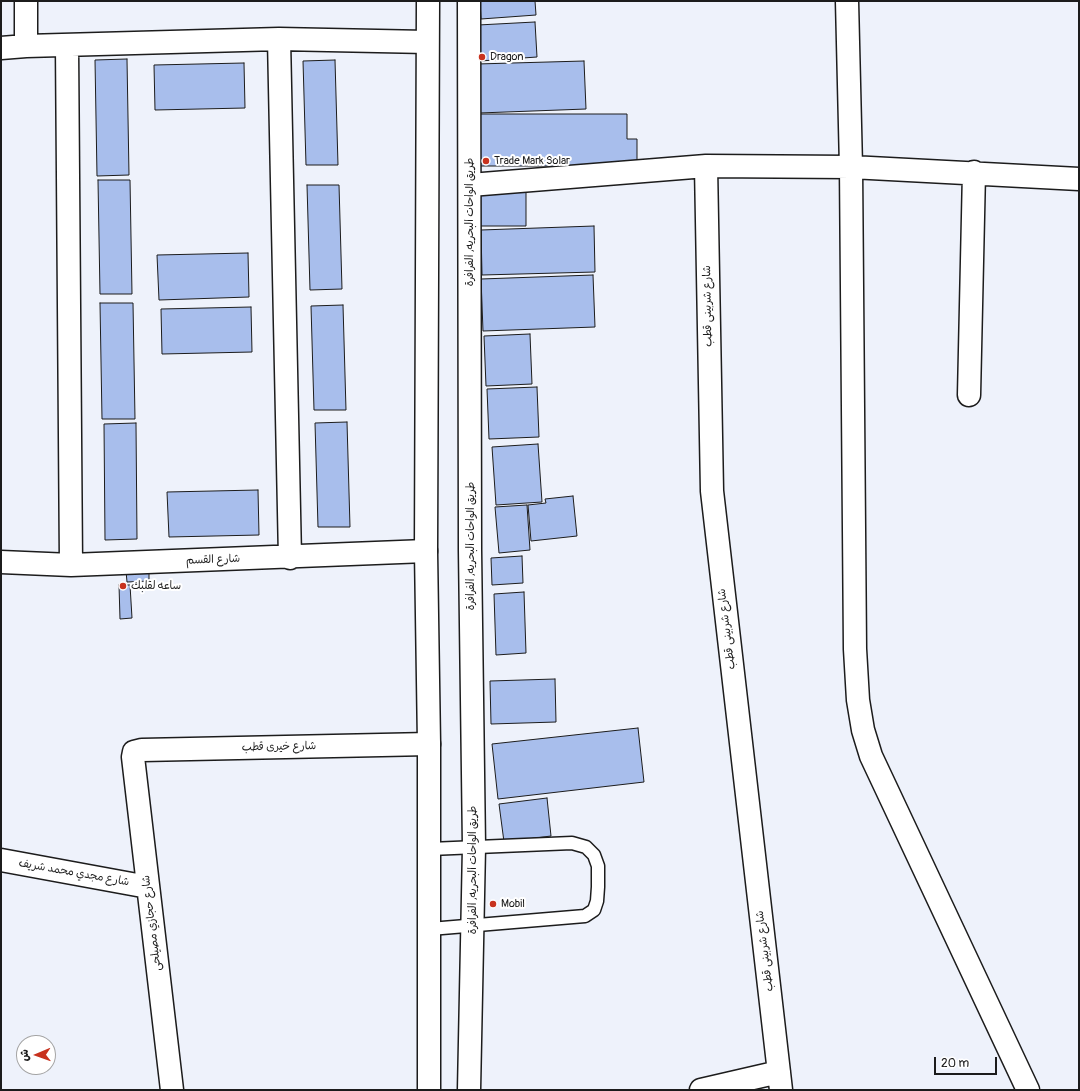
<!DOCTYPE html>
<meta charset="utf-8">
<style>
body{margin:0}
#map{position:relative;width:1080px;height:1091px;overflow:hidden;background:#eef2fb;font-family:Pangolin,"Playpen Sans Arabic",sans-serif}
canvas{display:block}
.frame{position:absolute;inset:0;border:2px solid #1c1c1c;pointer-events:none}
.north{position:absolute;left:16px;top:1035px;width:40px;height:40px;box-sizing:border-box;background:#fff;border:1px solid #a4a4a4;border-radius:50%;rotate:268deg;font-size:11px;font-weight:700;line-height:16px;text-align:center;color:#1c1c1c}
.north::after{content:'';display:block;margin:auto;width:14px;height:18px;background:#c8321e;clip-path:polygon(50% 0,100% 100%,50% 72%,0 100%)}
.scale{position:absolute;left:934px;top:1057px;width:63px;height:18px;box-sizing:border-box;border:2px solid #1c1c1c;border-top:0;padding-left:5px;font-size:12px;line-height:14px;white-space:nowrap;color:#1c1c1c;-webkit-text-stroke:3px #fff;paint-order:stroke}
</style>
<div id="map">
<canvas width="1080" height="1091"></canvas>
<div class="frame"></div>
<div class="north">ش</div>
<div class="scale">20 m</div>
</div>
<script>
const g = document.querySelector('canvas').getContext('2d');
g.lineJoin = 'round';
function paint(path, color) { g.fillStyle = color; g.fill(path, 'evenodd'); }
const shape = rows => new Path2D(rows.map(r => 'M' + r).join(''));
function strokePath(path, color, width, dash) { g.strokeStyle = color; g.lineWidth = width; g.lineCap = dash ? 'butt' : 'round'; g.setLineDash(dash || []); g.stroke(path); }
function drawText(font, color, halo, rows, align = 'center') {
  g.font = font + ' Pangolin,"Playpen Sans Arabic",sans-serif'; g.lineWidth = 4; g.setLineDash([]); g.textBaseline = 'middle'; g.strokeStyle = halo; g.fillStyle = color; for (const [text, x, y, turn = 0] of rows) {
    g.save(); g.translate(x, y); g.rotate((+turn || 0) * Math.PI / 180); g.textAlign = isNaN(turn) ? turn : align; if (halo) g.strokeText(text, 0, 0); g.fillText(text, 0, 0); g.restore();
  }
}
const building = shape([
 [480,1,535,1,536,15,481,19,480,1],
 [535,22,537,57,480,61,478,25,535,22],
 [127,59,129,175,97,176,95,60,127,59],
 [335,60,338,165,306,165,303,61,335,60],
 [584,61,586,109,479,113,477,64,584,61],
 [244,63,245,108,155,110,154,65,244,63],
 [479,114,627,114,627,139,637,139,637,166,479,166,479,114],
 [98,180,130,180,132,294,100,294,98,180],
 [307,185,339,185,342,289,310,290,307,185],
 [480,191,526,191,526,226,480,226,480,191],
 [594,226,595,272,482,275,481,230,594,226],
 [248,253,249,297,159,300,157,255,248,253],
 [593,275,595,327,483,331,481,279,593,275],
 [100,303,133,303,135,419,102,419,100,303],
 [343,305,346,410,314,410,311,306,343,305],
 [251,307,252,352,162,354,161,309,251,307],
 [530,334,532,384,486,386,484,336,530,334],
 [537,387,539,437,489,439,487,389,537,387],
 [347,422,350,527,318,527,315,423,347,422],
 [136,423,137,539,105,540,104,424,136,423],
 [538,444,542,502,496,505,492,447,538,444],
 [258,490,259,535,169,537,167,492,258,490],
 [573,496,577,536,531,541,528,505,546,503,545,499,573,496],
 [527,505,530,550,499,553,495,507,527,505],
 [522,556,523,583,492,585,491,558,522,556],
 [149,569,149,581,127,582,126,571,149,569],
 [119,585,130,585,132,618,120,619,119,585],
 [524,592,526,653,496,655,494,594,524,592],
 [555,679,556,722,491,724,490,681,555,679],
 [638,728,644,782,498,799,492,744,638,728],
 [547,798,551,836,504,842,499,804,547,798]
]);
const lane = shape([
 [430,929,585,916,594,910,597,901,598,887,598,866,594,855,586,847,572,843,430,849]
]);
const street = shape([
 [847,1,851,167,1079,179],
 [279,39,290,558],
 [26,46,26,1],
 [67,46,71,565],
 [1,48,26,46,279,39,427,42],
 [706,166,712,491,781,1090],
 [470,185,706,166,851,167,855,649,858,700,863,730,871,756,1028,1090],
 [969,395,974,172],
 [1,562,71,565,426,551],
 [1,860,148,887],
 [172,1090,133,757,134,752,142,750,429,744],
 [701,1090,779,1072]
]);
const secondary = shape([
 [428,1,426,551,429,744,429,1090],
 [469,1090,474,847,470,550,469,1]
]);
const markers = [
 [482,57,4,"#c8321e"],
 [486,161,4,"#c8321e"],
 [123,586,4,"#c8321e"],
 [493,904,4,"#c8321e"]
];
const poiNames = [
 ["Dragon",490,57],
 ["Trade Mark Solar",494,161],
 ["ساعه لقلبك",131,586],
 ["Mobil",501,904]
];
const streetNames = [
 ["طريق الواحات البحريه, الفرافرة",470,222,-90],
 ["شارع شربينى قطب",708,306,-91],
 ["طريق الواحات البحريه, الفرافرة",471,546,-90],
 ["شارع القسم",213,560,-2],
 ["شارع شربينى قطب",727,629,-97],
 ["شارع خيرى قطب",279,747,-1],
 ["طريق الواحات البحريه, الفرافرة",473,870,-90],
 ["شارع مجدي محمد شريف",74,873,10],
 ["شارع حجازي مصيلحى",152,923,-97],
 ["شارع شربينى قطب",765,951,-97]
];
paint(building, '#a8beec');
strokePath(building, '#1c1c1c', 1);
strokePath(lane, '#1c1c1c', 15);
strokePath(street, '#1c1c1c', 25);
strokePath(secondary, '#1c1c1c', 25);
strokePath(lane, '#fff', 12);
strokePath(street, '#fff', 22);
strokePath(secondary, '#fff', 22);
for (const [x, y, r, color] of markers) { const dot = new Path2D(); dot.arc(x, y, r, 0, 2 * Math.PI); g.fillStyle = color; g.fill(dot); strokePath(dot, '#fff', 1.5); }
drawText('11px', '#1c1c1c', '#fff', poiNames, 'left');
drawText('11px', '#1c1c1c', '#fff', streetNames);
</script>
